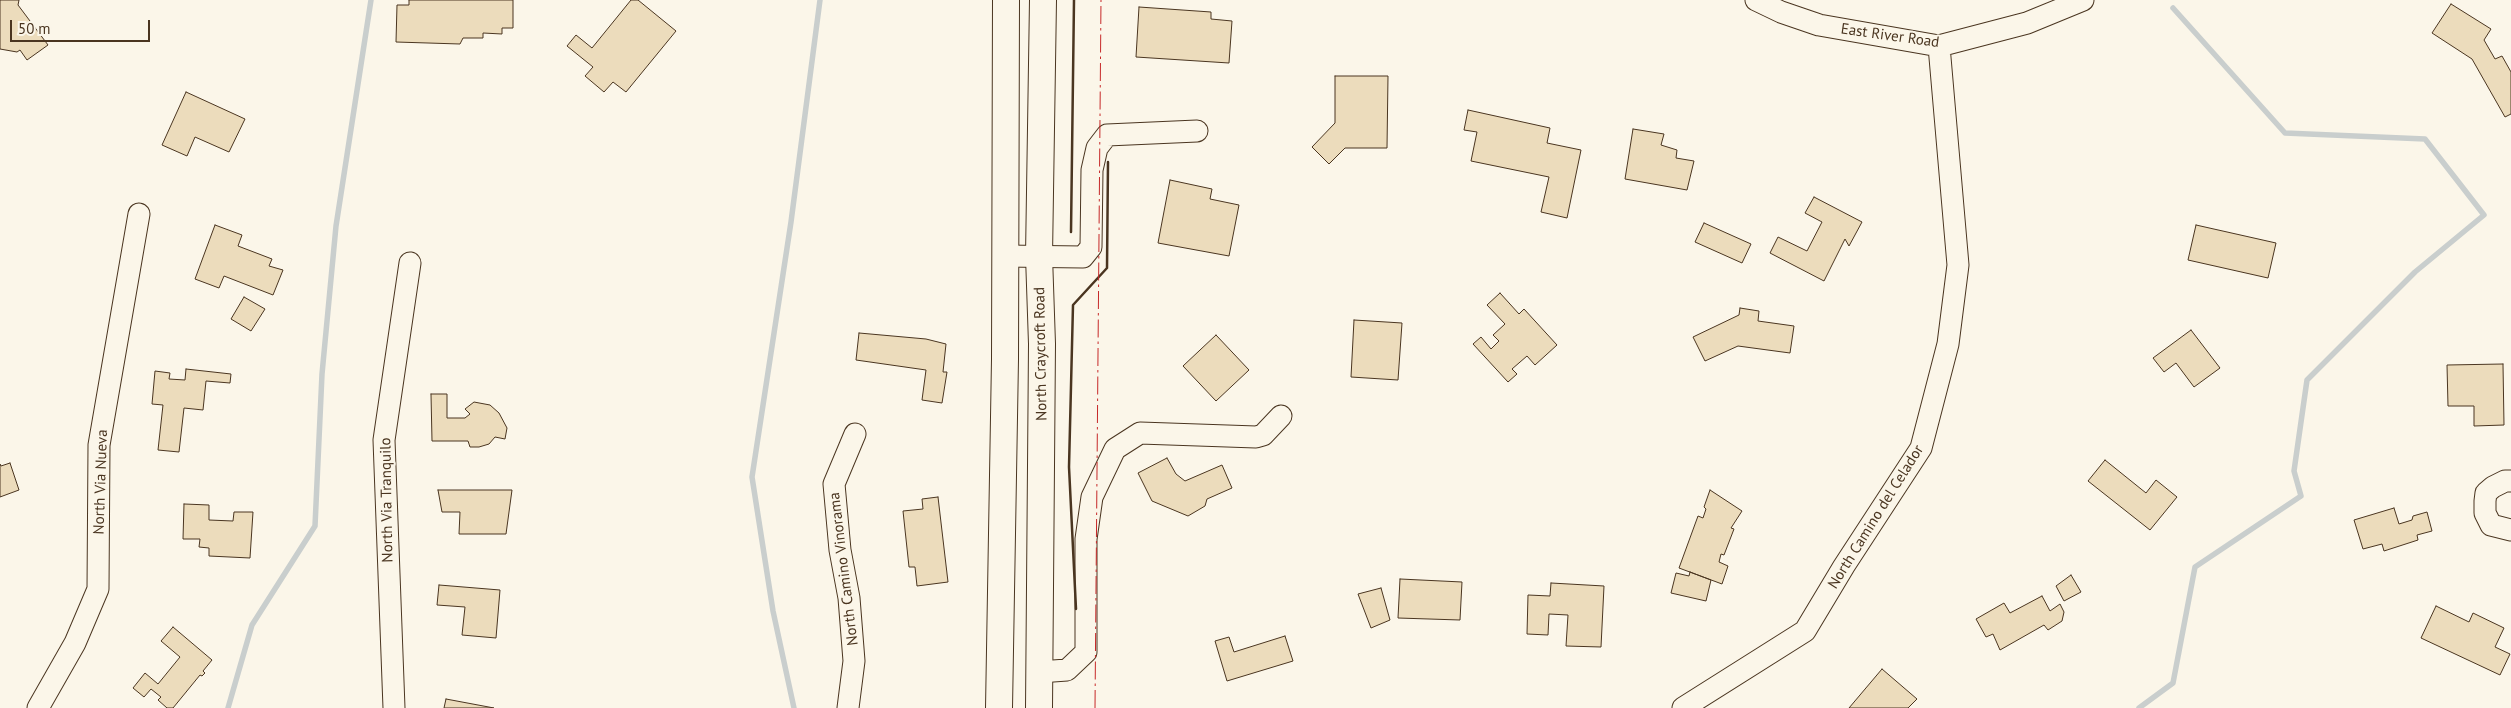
<!DOCTYPE html>
<style>
body{margin:0}
#map{position:relative;width:2511px;height:708px;overflow:hidden;background:#fbf6e9;font-family:"PT Sans",sans-serif}
canvas{display:block}
.scale{position:absolute;left:10px;top:20px;width:140px;height:22px;box-sizing:border-box;border:2px solid #4a3520;border-top:0;padding-left:6px;font-size:15px;line-height:18px;white-space:nowrap;color:#4a3520;-webkit-text-stroke:4px #fbf6e9;paint-order:stroke}
</style>
<div id="map">
<canvas width="2511" height="708"></canvas>
<div class="scale">50 m</div>
</div>
<script>
const g = document.querySelector('canvas').getContext('2d');
g.lineJoin = 'round';
const shape = rows => new Path2D(rows.map(r => 'M' + r).join(''));
function strokePath(path, color, width, dash) { g.strokeStyle = color; g.lineWidth = width; g.lineCap = dash ? 'butt' : 'round'; g.setLineDash(dash || []); g.stroke(path); }
function paint(path, color) { g.fillStyle = color; g.fill(path, 'evenodd'); }
function drawText(font, color, halo, rows, align = 'center') {
  g.font = font + ' "PT Sans",sans-serif'; g.lineWidth = 4; g.setLineDash([]); g.textBaseline = 'middle'; g.strokeStyle = halo; g.fillStyle = color; for (const [text, x, y, turn = 0] of rows) {
    g.save(); g.translate(x, y); g.rotate((+turn || 0) * Math.PI / 180); g.textAlign = isNaN(turn) ? turn : align; if (halo) g.strokeText(text, 0, 0); g.fillText(text, 0, 0); g.restore();
  }
}
const stream = shape([
 [228,708,252,625,315,526,322,374,336,226,371,0],
 [794,708,773,611,752,477,791,222,820,0],
 [2139,708,2173,683,2195,567,2301,496,2294,471,2307,380,2415,272,2484,215,2425,139,2285,133,2173,8]
]);
const building = shape([
 [0,0,19,0,18,5,48,45,27,60,20,50,17,52,0,49,0,0],
 [409,0,513,0,513,28,502,28,502,34,483,33,483,38,463,38,460,44,396,42,397,5,409,5,409,0],
 [631,0,638,0,676,31,626,92,613,82,604,92,585,76,593,67,567,46,576,35,592,48,631,0],
 [2451,4,2491,29,2484,40,2495,59,2502,56,2511,72,2511,114,2505,117,2472,59,2432,33,2451,4],
 [1139,7,1211,12,1211,19,1232,21,1229,63,1136,57,1139,7],
 [1335,76,1388,76,1387,148,1345,148,1329,164,1312,147,1335,123,1335,76],
 [186,92,245,119,229,152,195,137,187,156,162,145,186,92],
 [1468,110,1550,128,1547,143,1581,150,1567,218,1541,212,1549,177,1471,161,1477,132,1464,130,1468,110],
 [1633,129,1664,134,1661,145,1677,150,1676,158,1694,161,1687,190,1625,179,1633,129],
 [1170,180,1212,189,1210,199,1239,205,1229,256,1158,243,1170,180],
 [1814,197,1862,222,1849,246,1845,239,1824,281,1770,253,1778,237,1807,251,1822,222,1805,213,1814,197],
 [1704,223,1751,244,1742,263,1695,242,1704,223],
 [215,225,242,235,238,246,272,259,269,266,283,270,273,295,224,276,219,288,195,279,215,225],
 [2196,225,2276,243,2268,278,2188,260,2196,225],
 [1500,293,1519,314,1524,309,1557,345,1535,365,1527,356,1512,369,1517,374,1508,382,1473,344,1481,337,1491,349,1499,341,1493,335,1505,324,1487,305,1500,293],
 [244,297,265,309,251,331,231,319,244,297],
 [1740,308,1759,311,1758,321,1794,326,1790,353,1738,346,1705,361,1693,337,1739,315,1740,308],
 [1354,320,1402,323,1398,380,1351,377,1354,320],
 [2191,330,2220,368,2194,387,2176,363,2164,372,2153,358,2191,330],
 [859,333,926,339,946,344,943,372,947,372,942,403,922,400,926,370,856,360,859,333],
 [1216,335,1249,370,1216,401,1183,366,1216,335],
 [2503,364,2504,425,2474,426,2474,406,2448,406,2447,365,2503,364],
 [186,369,231,374,230,383,206,381,203,410,184,408,179,452,158,450,163,405,152,404,155,371,170,373,169,379,185,380,186,369],
 [431,394,447,394,447,418,465,418,470,414,465,409,474,402,490,405,499,413,507,428,505,439,495,437,489,444,479,447,470,447,468,441,432,441,431,394],
 [1167,458,1176,474,1185,481,1222,465,1232,488,1207,499,1205,506,1188,516,1152,501,1138,473,1167,458],
 [2105,460,2146,493,2156,480,2177,497,2150,530,2088,481,2105,460],
 [10,463,19,490,0,497,0,464,1,466,10,463],
 [438,490,512,490,506,534,459,534,460,512,442,512,438,490],
 [1710,490,1742,511,1731,528,1734,529,1724,555,1721,554,1719,562,1728,566,1722,584,1679,568,1698,516,1703,518,1706,509,1704,507,1710,490],
 [938,497,948,582,917,586,915,567,909,567,903,511,923,509,922,499,938,497],
 [184,504,209,505,209,520,233,521,234,512,253,512,250,558,209,556,209,548,199,547,200,539,183,539,184,504],
 [2394,508,2399,524,2412,520,2413,516,2427,512,2432,531,2417,535,2418,540,2384,551,2382,544,2363,549,2354,520,2394,508],
 [1690,572,1711,580,1706,601,1671,593,1676,573,1689,576,1690,572],
 [2071,575,2081,592,2064,601,2056,586,2071,575],
 [1400,579,1462,582,1460,620,1398,618,1400,579],
 [1551,583,1604,586,1601,647,1566,646,1568,615,1549,614,1548,635,1527,634,1528,595,1550,596,1551,583],
 [439,585,500,590,496,638,462,635,465,607,437,605,439,585],
 [1381,588,1390,620,1371,628,1358,594,1381,588],
 [2042,596,2050,611,2060,604,2064,612,2062,621,2048,630,2044,625,2000,650,1993,634,1986,637,1976,619,2004,603,2010,613,2042,596],
 [2436,606,2469,622,2473,613,2504,628,2495,647,2510,654,2500,675,2421,638,2436,606],
 [173,627,212,660,203,671,205,673,202,676,200,675,173,708,167,708,158,700,161,697,151,689,144,697,133,688,145,673,158,684,180,657,161,641,173,627],
 [1285,636,1293,661,1227,681,1215,641,1229,637,1234,652,1285,636],
 [1882,669,1917,699,1908,708,1849,708,1882,669],
 [446,699,494,708,444,708,446,699]
]);
const minor = shape([
 [1756,0,1781,12,1819,25,1939,46,2027,23,2083,0],
 [1004,256,1083,257,1091,247,1092,170,1097,148,1107,135,1197,131],
 [2511,481,2505,481,2493,487,2486,493,2485,501,2485,513,2491,525,2511,530],
 [1039,672,1067,670,1086,652,1086,539,1092,497,1115,449,1140,433,1256,437,1263,435,1281,416],
 [38,708,75,643,98,589,99,445,139,214],
 [394,708,384,440,410,263],
 [848,708,854,661,849,598,840,550,834,484,855,434],
 [1683,708,1805,631,1844,566,1921,448,1948,344,1958,265,1939,46]
]);
const major = shape([
 [999,708,1005,359,1006,0],
 [1039,708,1042,344,1039,256,1043,0]
]);
const wall = shape([
 [1071,232,1074,0],
 [1076,609,1069,467,1073,305,1107,268,1108,162]
]);
const power = shape([
 [1095,708,1101,0]
]);
const streetNames = [
 ["East River Road",1890,36,8],
 ["North Craycroft Road",1041,354,-91],
 ["North Via Nueva",101,482,-88],
 ["North Via Tranquilo",387,500,-91],
 ["North Camino del Celador",1876,517,-58],
 ["North Camino Vinorama",844,569,-97]
];
strokePath(stream, '#c9cecd', 5.5);
paint(building, '#ecdcbc');
strokePath(building, '#4a3520', 1);
strokePath(minor, '#4a3520', 23);
strokePath(major, '#4a3520', 28);
strokePath(minor, '#fbf6e9', 21);
strokePath(major, '#fbf6e9', 26);
strokePath(wall, '#4a3520', 2.5);
strokePath(power, '#c62828', 1, [18, 4, 2.5, 4]);
drawText('15px', '#4a3520', '#fbf6e9', streetNames);
</script>
